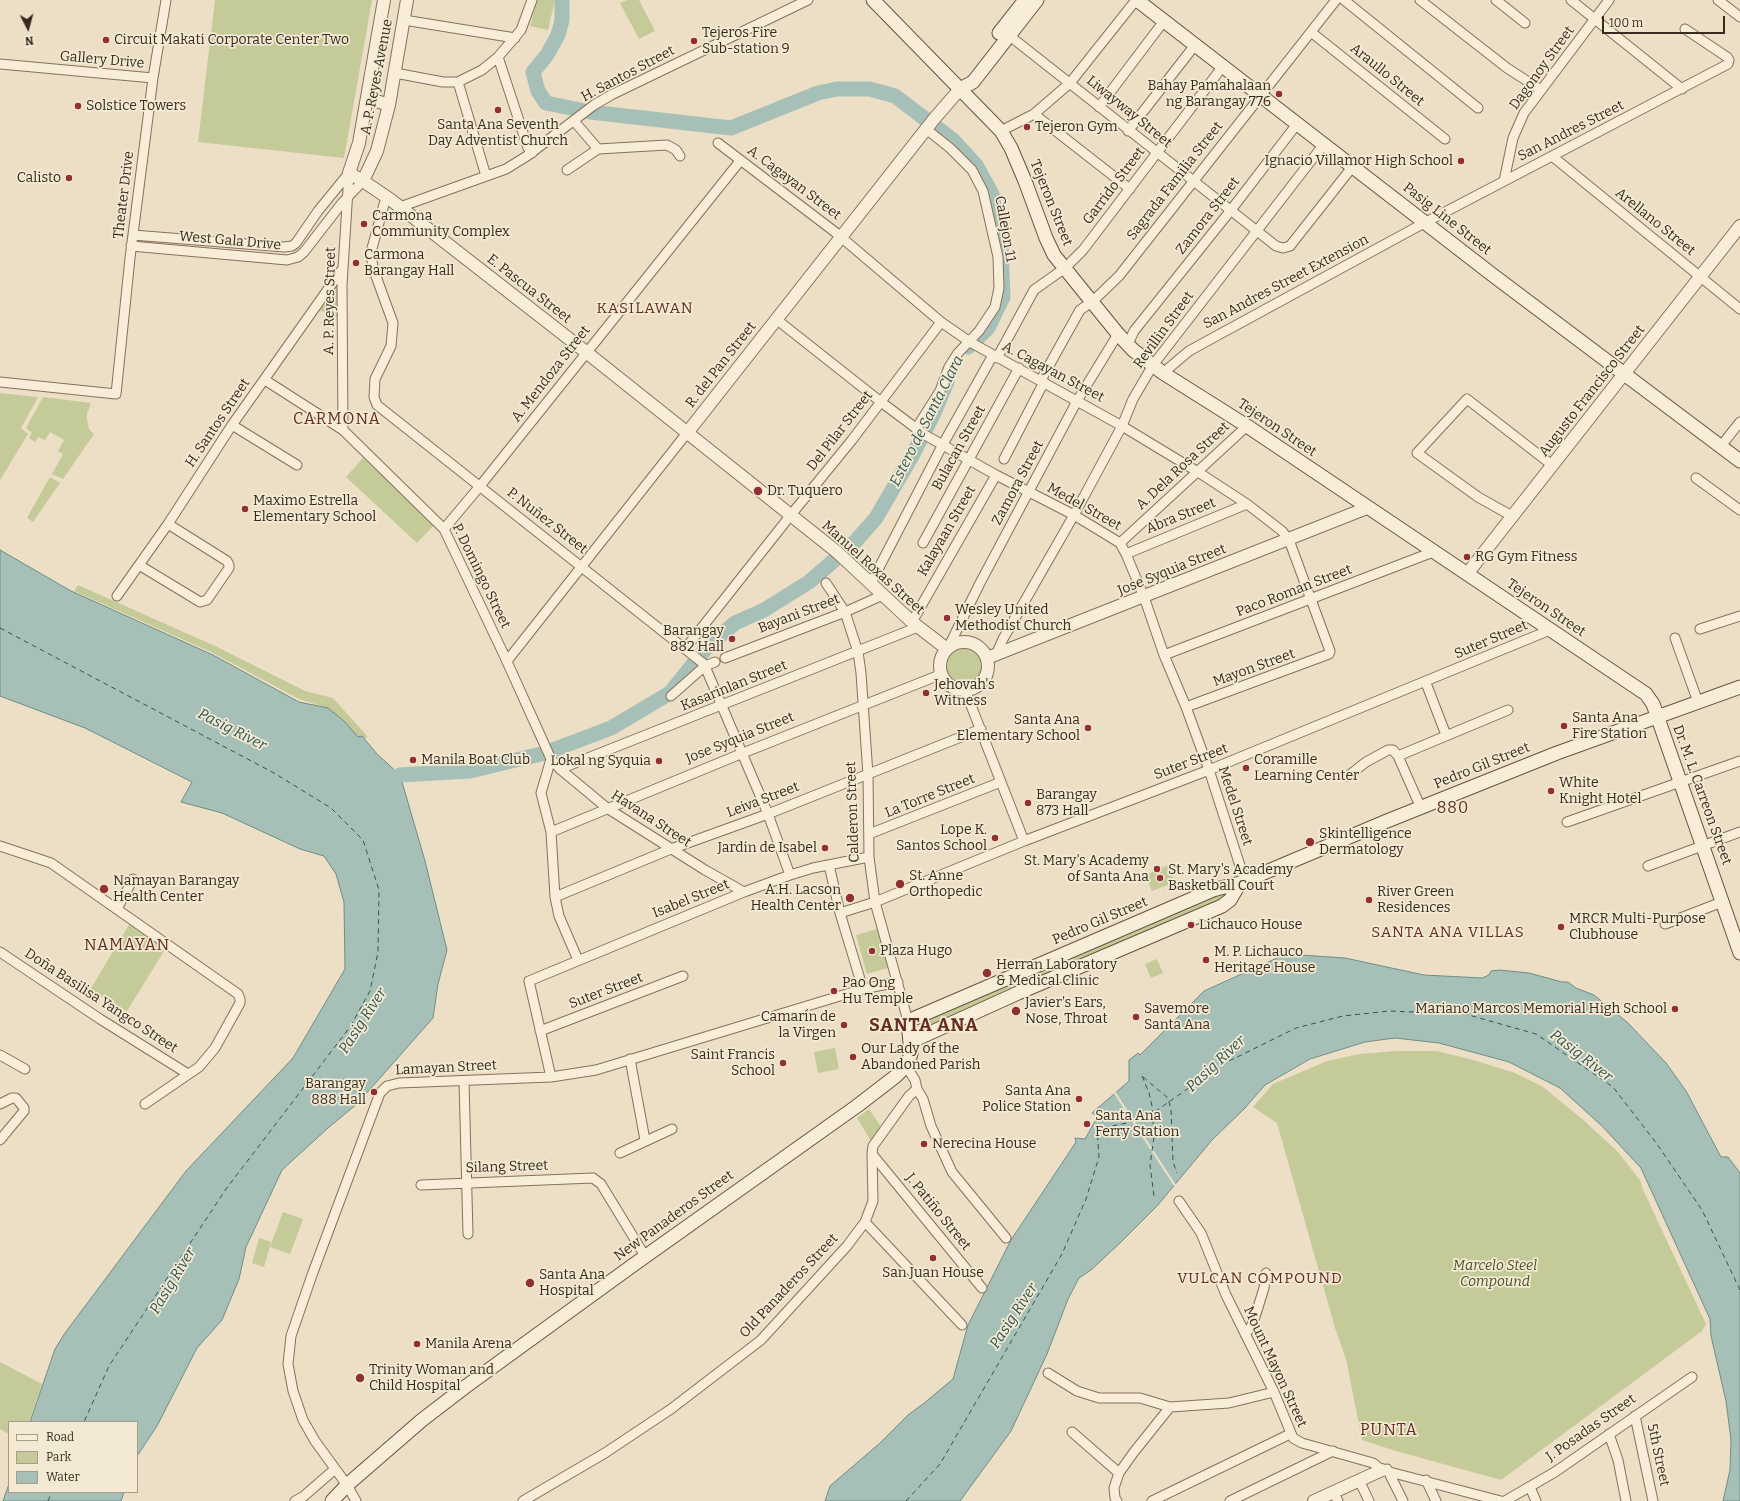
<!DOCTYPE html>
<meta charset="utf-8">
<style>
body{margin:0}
#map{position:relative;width:1740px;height:1501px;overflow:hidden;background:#ecdfc5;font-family:Bitter,serif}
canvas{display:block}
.legend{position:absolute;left:8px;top:1421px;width:130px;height:72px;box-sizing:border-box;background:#f4ead4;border:1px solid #a89d8c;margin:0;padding:5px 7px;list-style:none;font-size:12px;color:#372a1f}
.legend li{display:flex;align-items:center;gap:8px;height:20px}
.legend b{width:20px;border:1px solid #a89d8c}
.north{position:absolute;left:8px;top:8px;width:40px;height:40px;-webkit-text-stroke:3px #f4ead4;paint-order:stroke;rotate:174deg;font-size:11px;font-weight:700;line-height:16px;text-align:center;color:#372a1f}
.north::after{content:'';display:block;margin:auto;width:14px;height:18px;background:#372a1f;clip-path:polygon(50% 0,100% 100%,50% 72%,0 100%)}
.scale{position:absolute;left:1602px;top:16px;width:123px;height:18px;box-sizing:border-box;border:2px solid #372a1f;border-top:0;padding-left:5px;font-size:12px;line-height:14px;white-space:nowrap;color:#372a1f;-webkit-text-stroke:3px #f4ead4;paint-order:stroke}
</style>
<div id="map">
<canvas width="1740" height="1501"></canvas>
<ul class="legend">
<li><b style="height:5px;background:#f7edd8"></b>Road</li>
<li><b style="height:11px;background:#c5ca99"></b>Park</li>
<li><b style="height:11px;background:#a6c0b8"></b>Water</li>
</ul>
<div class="north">N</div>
<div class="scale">100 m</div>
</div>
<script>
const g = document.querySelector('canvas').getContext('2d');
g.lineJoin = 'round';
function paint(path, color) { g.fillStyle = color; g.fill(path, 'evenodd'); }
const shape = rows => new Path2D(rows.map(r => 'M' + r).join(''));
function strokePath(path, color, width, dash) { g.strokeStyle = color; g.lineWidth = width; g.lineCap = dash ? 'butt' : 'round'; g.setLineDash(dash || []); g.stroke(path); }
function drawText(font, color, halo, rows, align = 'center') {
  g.font = font + ' Bitter,serif'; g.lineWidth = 3.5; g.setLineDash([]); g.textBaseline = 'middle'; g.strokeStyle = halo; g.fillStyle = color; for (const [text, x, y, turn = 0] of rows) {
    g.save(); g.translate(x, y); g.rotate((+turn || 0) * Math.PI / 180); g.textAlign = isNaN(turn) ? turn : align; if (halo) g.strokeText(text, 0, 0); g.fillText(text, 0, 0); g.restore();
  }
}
const green = shape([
 [215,0,372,0,344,158,198,142],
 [537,0,555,0,548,30,530,26],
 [627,0,639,0,655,31,639,39,620,3],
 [336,285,340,287,339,318,319,310],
 [0,393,38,397,21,428,28,434,0,480],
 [43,397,91,403,87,414,87,419,89,429,94,434,63,479,52,474,63,454,58,451,64,440,50,432,45,440,38,437,35,442,29,438,32,433,26,428],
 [363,458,435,524,417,543,346,477],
 [50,477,60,483,33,522,27,518],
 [78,585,215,646,305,691,333,698,368,737,358,742,328,708,299,699,211,652,74,591],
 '946 667a18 18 0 1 1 36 0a18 18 0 1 1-36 0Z',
 [1168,865,1175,882,1152,891,1145,875],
 [1223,892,1226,895,1226,898,933,1026,930,1026,928,1023,927,1019],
 [130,923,166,948,127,1011,90,990],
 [877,929,888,968,867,974,856,935],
 [1157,959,1163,973,1151,978,1145,964],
 [835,1048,839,1069,818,1073,814,1052],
 [1396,1051,1437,1051,1477,1061,1515,1073,1543,1087,1581,1118,1617,1151,1640,1180,1643,1190,1706,1324,1702,1331,1501,1480,1396,1451,1362,1440,1346,1359,1335,1328,1277,1123,1253,1107,1273,1084,1327,1061,1360,1054],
 [869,1109,881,1127,871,1141,857,1118],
 [283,1212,303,1219,290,1254,270,1247],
 [259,1238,271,1242,264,1267,252,1263],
 [0,1362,42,1384,29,1422,9,1422,9,1434,0,1429]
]);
const water = shape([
 [0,550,71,591,213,655,299,702,328,708,344,721,358,737,362,736,377,754,400,775,425,861,447,950,438,984,433,1018,357,1104,328,1128,282,1170,246,1247,239,1279,222,1320,197,1348,157,1426,137,1456,137,1422,30,1422,55,1349,65,1333,186,1171,293,1058,345,969,344,902,336,874,324,856,300,849,222,813,181,802,192,782,85,728,0,696,0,550],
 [1286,954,1345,958,1424,975,1482,978,1489,975,1491,971,1499,970,1529,973,1562,982,1568,982,1576,988,1594,995,1628,1023,1666,1063,1686,1091,1721,1157,1728,1157,1740,1173,1740,1501,1723,1501,1730,1470,1731,1440,1726,1401,1711,1336,1710,1319,1641,1168,1602,1126,1560,1088,1509,1062,1439,1043,1395,1038,1365,1042,1310,1059,1265,1085,1244,1109,1212,1140,1157,1206,1120,1243,1091,1270,1079,1278,1068,1299,1047,1354,1011,1431,960,1501,825,1501,830,1486,880,1443,908,1415,923,1404,953,1379,968,1325,1011,1240,1076,1142,1075,1138,1085,1139,1098,1116,1092,1113,1129,1081,1129,1060,1138,1053,1140,1055,1204,991,1286,954],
 [9,1484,9,1492,124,1492,121,1501,3,1501,9,1484]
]);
const pier = shape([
 [1115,1091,1176,1185,1174,1186,1113,1092]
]);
const river = shape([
 [562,0,562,20,558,35,547,55,533,72,538,91,546,103,590,112,731,128,818,93,837,89,870,89,895,96,953,140,976,165,992,194,1001,247,1003,297,988,328,968,347],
 [381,782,400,775,470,771,545,753,611,728,670,693,707,647,735,623,764,610,809,582,854,543,876,518,912,456,933,415,947,382]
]);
const ferry = shape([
 [0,628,274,773,331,808,363,840,379,890,378,952,370,991,350,1027,226,1189,109,1366,84,1422],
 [1142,1076,1149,1093,1152,1106,1154,1137,1150,1165,1154,1196],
 [1143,1077,1168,1098,1171,1110,1173,1162,1177,1173],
 [48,1501,52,1492],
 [906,1501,940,1464,1062,1254,1086,1199,1099,1157,1097,1129,1127,1123,1156,1111,1223,1064,1296,1028,1343,1016,1389,1011,1465,1014,1536,1034,1613,1087,1657,1144,1702,1210,1740,1290]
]);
const minor = shape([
 [1344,0,1478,108],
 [1420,0,1507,68,1541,90],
 [1496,0,1525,23],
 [1571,0,1682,89],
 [1718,0,1740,17],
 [404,20,515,38],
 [1311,32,1445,139],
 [1006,33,1276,246,1283,248,1290,246,1353,166],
 [498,57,528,148,532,153],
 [0,64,153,78],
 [395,73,443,82,458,82,482,70,498,57,521,30,532,0],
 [458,82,486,176],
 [1099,107,1164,21],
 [1034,114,1130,189],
 [574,121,598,149],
 [1001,131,1034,114,1070,83,1136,0],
 [1128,131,1195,45],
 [718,143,835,232,941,322,970,342,1122,426,1198,472,1247,504,1282,531,1289,540,1330,651,1329,654,1186,707],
 [1552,156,1740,309],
 [567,170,598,149,667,145,676,150,680,156],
 [1504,181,1513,138,1524,113,1609,0],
 [386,197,371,252,373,268,393,323,391,346,375,379,374,397,377,405,704,664,768,814,790,875],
 [400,207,506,169,527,156,594,105,611,95,808,0],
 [133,235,284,247,292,246,296,243,318,211,349,173],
 [131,246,287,260,298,257,304,252,342,203,363,181],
 [776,319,881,402,925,435,996,475,1074,515,1120,543,1126,554,1144,597,1164,655,1186,707,1209,770,1245,881],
 [1128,344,1134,331,1231,210,1297,124],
 [997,358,1034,290,1065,268,1083,250,1223,66],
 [1163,373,1189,351,1220,334,1426,222,1728,64,1729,60,1727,57,1685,29],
 [265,380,343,430,444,529,504,655,551,759,560,769,607,808,705,870,744,892],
 [1041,380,1080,310,1093,301,1119,276,1336,0],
 [0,382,116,394,130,258,153,78,166,0],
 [232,425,297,465],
 [916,429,940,391,949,367,958,353,979,331,995,307,999,288,998,257,983,191,972,170,950,148,926,129],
 [343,430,342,285,349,173],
 [1721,446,1740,422],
 [1004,459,1044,382],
 [1696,478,1740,510],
 [1512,516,1478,497,1417,453,1467,399,1552,465],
 [444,529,480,486,740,161],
 [923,543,1019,368],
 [1120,543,1247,426],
 [1126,554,1247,504],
 [139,565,200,602,207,600,229,568,229,565,227,561,168,524],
 [826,583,845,612,858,652,861,673,868,775,869,857,875,902,908,1021],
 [871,583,942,446,993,355],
 [117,596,168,524,232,425,343,268],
 [912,622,996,475],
 [1700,629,1740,616],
 [1675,638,1698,702],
 [948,648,980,583,1077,401,1118,334],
 [685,649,790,516,852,440,941,322],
 [996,655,1003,639,1074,515,1122,426,1133,399,1153,365,1324,144],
 [1164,655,1433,552],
 [725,658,845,612,883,595],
 [507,661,687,433],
 [1426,683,1446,735],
 [965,690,1024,841],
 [671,696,705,666,715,662],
 [1398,756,1508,710],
 [551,759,541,793,551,832,555,897,559,916,578,960],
 [560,769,918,627],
 [1348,776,1366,762,1388,750,1393,750,1398,756,1421,808],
 [1567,822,1740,761],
 [551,832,743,753,942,674],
 [869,834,1001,782],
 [0,846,51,863,238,994,240,999,240,1003,215,1048,199,1067,145,1104],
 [829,865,840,913,863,989],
 [1648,866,1740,832],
 [555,897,671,849,768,814,981,729],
 [117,909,133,879],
 [840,913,875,902,1024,841,1209,770,1550,630],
 [1665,924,1722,902],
 [0,952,100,1019,188,1074],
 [540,1031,683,976],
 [0,1055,25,1069],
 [630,1059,645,1140],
 [906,1066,915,1080,917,1089,923,1099,931,1126,952,1172,1006,1238],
 [551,1077,529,981,744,892,790,875,813,868,869,857],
 [464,1081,468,1234],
 [0,1104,12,1098,16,1098,24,1108,24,1111,0,1140],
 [620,1153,672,1129],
 [872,1154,982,1288],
 [421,1185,593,1178,601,1184,645,1256],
 [1179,1201,1201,1233,1226,1295,1274,1392,1293,1438,1302,1443,1373,1463,1382,1470,1501,1501],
 [865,1222,962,1325],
 [1245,1334,1251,1327,1255,1317,1264,1288,1266,1273],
 [1048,1373,1077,1391,1099,1398,1140,1398,1170,1407,1229,1403,1274,1392],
 [1635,1416,1653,1501],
 [1072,1432,1119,1473],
 [1609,1434,1618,1460,1626,1501],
 [1387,1469,1403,1501],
 [1359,1480,1369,1501],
 [1426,1480,1436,1501],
 [1530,1487,1536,1501],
 [1333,1492,1338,1501],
 [295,1501,304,1496,335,1469],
 [356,1501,347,1485,315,1441,303,1420,293,1391,288,1364,291,1336,312,1275,380,1093,387,1086,399,1083,551,1077,596,1070,863,989,898,982],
 [523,1501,605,1453,671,1409,761,1340,847,1246,865,1222,873,1201,872,1154,873,1146,909,1096,917,1089],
 [1117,1501,1115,1498,1114,1488,1119,1473,1134,1452,1170,1407],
 [1152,1501,1290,1434],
 [1230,1501,1333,1451],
 [1505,1501,1555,1472,1692,1377]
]);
const tertiary = shape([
 [384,0,359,143,349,173,363,181,391,200,586,352,837,552,912,622,947,649],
 [367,98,389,105],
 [363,181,377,151,389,105,407,0],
 [687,433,934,119,960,89],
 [1467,574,1740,226],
 '940 666a24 24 0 1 1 48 0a24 24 0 1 1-48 0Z',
 [987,658,1367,508],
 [1314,1501,1382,1470]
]);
const secondary = shape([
 [873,0,1001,131,1011,148,1025,181,1046,238,1054,255,1118,334,1133,350,1163,373,1247,426,1646,694,1653,704,1740,953],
 [1137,0,1494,276,1740,461],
 [999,33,1025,0],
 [960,89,973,82,1037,0],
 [910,1042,1018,993,1222,906,1230,900,1240,883],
 [332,1501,347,1485,422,1420,465,1387,636,1263,857,1106,896,1076,906,1066,911,1054,908,1021,1213,890,1240,883,1387,821,1557,753,1740,687]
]);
const markers = [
 [106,40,4,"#922f32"],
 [694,41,4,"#922f32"],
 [1279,94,4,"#922f32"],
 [78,106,4,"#922f32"],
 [498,110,4,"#922f32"],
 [1027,127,4,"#922f32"],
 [1461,161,4,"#922f32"],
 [69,178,4,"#922f32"],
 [364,224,4,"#922f32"],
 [356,263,4,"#922f32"],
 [758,491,5,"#922f32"],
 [245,509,4,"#922f32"],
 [1467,557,4,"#922f32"],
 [947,618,4,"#922f32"],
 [732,639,4,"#922f32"],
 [926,693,4,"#922f32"],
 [1564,726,4,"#922f32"],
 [1088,728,4,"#922f32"],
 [413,760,4,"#922f32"],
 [659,761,4,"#922f32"],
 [1246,768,4,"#922f32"],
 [1551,791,4,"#922f32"],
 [1028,803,4,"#922f32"],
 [995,838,4,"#922f32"],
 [1310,842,5,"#922f32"],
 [825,848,4,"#922f32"],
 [1157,869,4,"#922f32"],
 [1160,878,4,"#922f32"],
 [900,884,5,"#922f32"],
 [104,889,5,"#922f32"],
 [850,898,5,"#922f32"],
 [1369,900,4,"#922f32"],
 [1191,925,4,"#922f32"],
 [1561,927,4,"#922f32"],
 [872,951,4,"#922f32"],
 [1206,960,4,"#922f32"],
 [987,973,5,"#922f32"],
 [834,991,4,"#922f32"],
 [1675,1009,4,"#922f32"],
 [1016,1011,5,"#922f32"],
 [1136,1017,4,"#922f32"],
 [844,1025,4,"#922f32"],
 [853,1057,4,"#922f32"],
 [783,1063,4,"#922f32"],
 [374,1092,4,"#922f32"],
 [1079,1099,4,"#922f32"],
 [1087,1124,4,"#922f32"],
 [924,1144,4,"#922f32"],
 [933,1258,4,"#922f32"],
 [530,1283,5,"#922f32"],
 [417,1344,4,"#922f32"],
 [360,1378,5,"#922f32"]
];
const poiNames = [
 ["Tejeros Fire",702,33],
 ["Sub-station 9",702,49],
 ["Circuit Makati Corporate Center Two",114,40],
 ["Bahay Pamahalaan",1271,86,"right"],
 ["ng Barangay 776",1271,102,"right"],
 ["Solstice Towers",86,106],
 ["Santa Ana Seventh",498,125,"center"],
 ["Day Adventist Church",498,141,"center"],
 ["Tejeron Gym",1035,127],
 ["Ignacio Villamor High School",1453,161,"right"],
 ["Calisto",61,178,"right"],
 ["Carmona",372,216],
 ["Community Complex",372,232],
 ["Carmona",364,255],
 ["Barangay Hall",364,271],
 ["Dr. Tuquero",767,491],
 ["Maximo Estrella",253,501],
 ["Elementary School",253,517],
 ["RG Gym Fitness",1475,557],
 ["Wesley United",955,610],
 ["Methodist Church",955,626],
 ["Barangay",724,631,"right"],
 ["882 Hall",724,647,"right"],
 ["Jehovah's",934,685],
 ["Witness",934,701],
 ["Santa Ana",1572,718],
 ["Fire Station",1572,734],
 ["Santa Ana",1080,720,"right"],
 ["Elementary School",1080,736,"right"],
 ["Manila Boat Club",421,760],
 ["Coramille",1254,760],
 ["Learning Center",1254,776],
 ["Lokal ng Syquia",651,761,"right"],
 ["White",1559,783],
 ["Knight Hotel",1559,799],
 ["Barangay",1036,795],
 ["873 Hall",1036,811],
 ["Lope K.",987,830,"right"],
 ["Santos School",987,846,"right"],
 ["Skintelligence",1319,834],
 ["Dermatology",1319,850],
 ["Jardin de Isabel",817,848,"right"],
 ["St. Mary's Academy",1149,861,"right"],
 ["of Santa Ana",1149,877,"right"],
 ["St. Mary's Academy",1168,870],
 ["Basketball Court",1168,886],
 ["St. Anne",909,876],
 ["Orthopedic",909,892],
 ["Namayan Barangay",113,881],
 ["Health Center",113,897],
 ["A.H. Lacson",841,890,"right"],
 ["Health Center",841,906,"right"],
 ["River Green",1377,892],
 ["Residences",1377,908],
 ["MRCR Multi-Purpose",1569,919],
 ["Clubhouse",1569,935],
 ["Lichauco House",1199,925],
 ["Plaza Hugo",880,951],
 ["M. P. Lichauco",1214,952],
 ["Heritage House",1214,968],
 ["Herran Laboratory",996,965],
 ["& Medical Clinic",996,981],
 ["Pao Ong",842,983],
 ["Hu Temple",842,999],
 ["Javier's Ears,",1025,1003],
 ["Nose, Throat",1025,1019],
 ["Savemore",1144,1009],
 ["Santa Ana",1144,1025],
 ["Mariano Marcos Memorial High School",1667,1009,"right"],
 ["Camarín de",836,1017,"right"],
 ["la Virgen",836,1033,"right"],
 ["Our Lady of the",861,1049],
 ["Abandoned Parish",861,1065],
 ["Saint Francis",775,1055,"right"],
 ["School",775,1071,"right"],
 ["Barangay",366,1084,"right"],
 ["888 Hall",366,1100,"right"],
 ["Santa Ana",1071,1091,"right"],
 ["Police Station",1071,1107,"right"],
 ["Santa Ana",1095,1116],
 ["Ferry Station",1095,1132],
 ["Nerecina House",932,1144],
 ["San Juan House",933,1273,"center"],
 ["Santa Ana",539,1275],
 ["Hospital",539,1291],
 ["Manila Arena",425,1344],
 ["Trinity Woman and",369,1370],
 ["Child Hospital",369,1386]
];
const streetNames = [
 ["Gallery Drive",102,60,5],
 ["Dagonoy Street",1542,68,-54],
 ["H. Santos Street",628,74,-28],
 ["Araullo Street",1387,75,39],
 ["A. P. Reyes Avenue",377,77,-79],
 ["Liwayway Street",1129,112,39],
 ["San Andres Street",1571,131,-27],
 ["Sagrada Familia Street",1175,181,-52],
 ["A. Cagayan Street",794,183,37],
 ["Garrido Street",1114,186,-53],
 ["Theater Drive",124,195,-83],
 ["Tejeron Street",1051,203,68],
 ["Zamora Street",1208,216,-52],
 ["Pasig Line Street",1447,219,38],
 ["Arellano Street",1655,222,39],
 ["Callejon 11",1005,229,80],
 ["West Gala Drive",230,241,5],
 ["San Andres Street Extension",1286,282,-28],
 ["E. Pascua Street",529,289,38],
 ["A. P. Reyes Street",330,301,-89],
 ["Revillin Street",1164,330,-54],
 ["R. del Pan Street",721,365,-52],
 ["A. Cagayan Street",1053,372,28],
 ["A. Mendoza Street",551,374,-52],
 ["Augusto Francisco Street",1592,391,-52],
 ["H. Santos Street",218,423,-56],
 ["Tejeron Street",1277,428,34],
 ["Del Pilar Street",840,431,-52],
 ["Bulacan Street",959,448,-61],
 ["A. Dela Rosa Street",1183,466,-43],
 ["Zamora Street",1018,483,-62],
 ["Medel Street",1084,507,29],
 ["Abra Street",1181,516,-22],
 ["P. Nuñez Street",547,521,38],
 ["Kalayaan Street",947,531,-60],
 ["Manuel Roxas Street",873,568,42],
 ["Jose Syquia Street",1172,570,-22],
 ["P. Domingo Street",481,576,64],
 ["Paco Roman Street",1294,591,-21],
 ["Tejeron Street",1546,608,34],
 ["Bayani Street",799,614,-21],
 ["Suter Street",1491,640,-23],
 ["Mayon Street",1254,668,-20],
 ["Kasarinlan Street",734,686,-22],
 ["Jose Syquia Street",740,738,-22],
 ["Suter Street",1191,762,-21],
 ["Pedro Gil Street",1482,766,-22],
 ["Dr. M. L. Carreon Street",1702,795,70],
 ["La Torre Street",930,796,-22],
 ["Leiva Street",763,800,-21],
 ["Medel Street",1235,806,72],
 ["Calderon Street",853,812,-92],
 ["Havana Street",651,819,33],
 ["Isabel Street",691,899,-22],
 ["Pedro Gil Street",1100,921,-23],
 ["Suter Street",606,991,-21],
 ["Doña Basilisa Yangco Street",101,1001,33],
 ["Lamayan Street",446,1068,-3],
 ["Silang Street",507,1167,-2],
 ["J. Patiño Street",938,1212,51],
 ["New Panaderos Street",674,1216,-36],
 ["Old Panaderos Street",789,1286,-47],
 ["Mount Mayon Street",1275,1367,65],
 ["J. Posadas Street",1591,1428,-35],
 ["5th Street",1658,1455,78]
];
const parkNames = [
 ["Marcelo Steel",1495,1266],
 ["Compound",1495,1282]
];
const neighbourhoodNames = [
 ["KASILAWAN",645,309],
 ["SANTA ANA VILLAS",1448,933],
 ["VULCAN COMPOUND",1260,1279]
];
const waterNames = [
 ["Estero de Santa Clara",927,421,-63],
 ["Pasig River",232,730,27],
 ["Pasig River",363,1021,-57],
 ["Pasig River",1581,1056,38],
 ["Pasig River",1216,1064,-43],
 ["Pasig River",173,1281,-59],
 ["Pasig River",1014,1316,-57]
];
const quarterNames = [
 ["CARMONA",337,420],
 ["880",1453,809],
 ["NAMAYAN",127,946],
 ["PUNTA",1389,1431]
];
const districtNames = [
 ["SANTA ANA",924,1026]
];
paint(green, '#c5ca99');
paint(water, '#a6c0b8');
strokePath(water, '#6e8d85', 1);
paint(pier, '#ecdfc5');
strokePath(river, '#a6c0b8', 15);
strokePath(ferry, '#2f5652', 1, [5, 4]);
strokePath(minor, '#86715c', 11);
strokePath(tertiary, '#86715c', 14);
strokePath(secondary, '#68523f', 15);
strokePath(minor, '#f7edd8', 9);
strokePath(tertiary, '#f7edd8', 12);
strokePath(secondary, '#f7edd8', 13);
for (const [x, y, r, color] of markers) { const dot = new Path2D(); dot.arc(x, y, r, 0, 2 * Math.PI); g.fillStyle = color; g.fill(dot); strokePath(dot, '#f4ead4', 1.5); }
drawText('14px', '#372a1f', '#f4ead4', poiNames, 'left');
drawText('14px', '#372a1f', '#f4ead4', streetNames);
drawText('italic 14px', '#495227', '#f4ead4', parkNames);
g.letterSpacing = '1px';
drawText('15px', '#622c20', '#f4ead4', neighbourhoodNames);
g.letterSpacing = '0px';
drawText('italic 15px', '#2f5652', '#f4ead4', waterNames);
g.letterSpacing = '1px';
drawText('16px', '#622c20', '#f4ead4', quarterNames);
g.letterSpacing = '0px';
g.letterSpacing = '1px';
drawText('bold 18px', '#622c20', '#f4ead4', districtNames);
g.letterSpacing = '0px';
</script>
